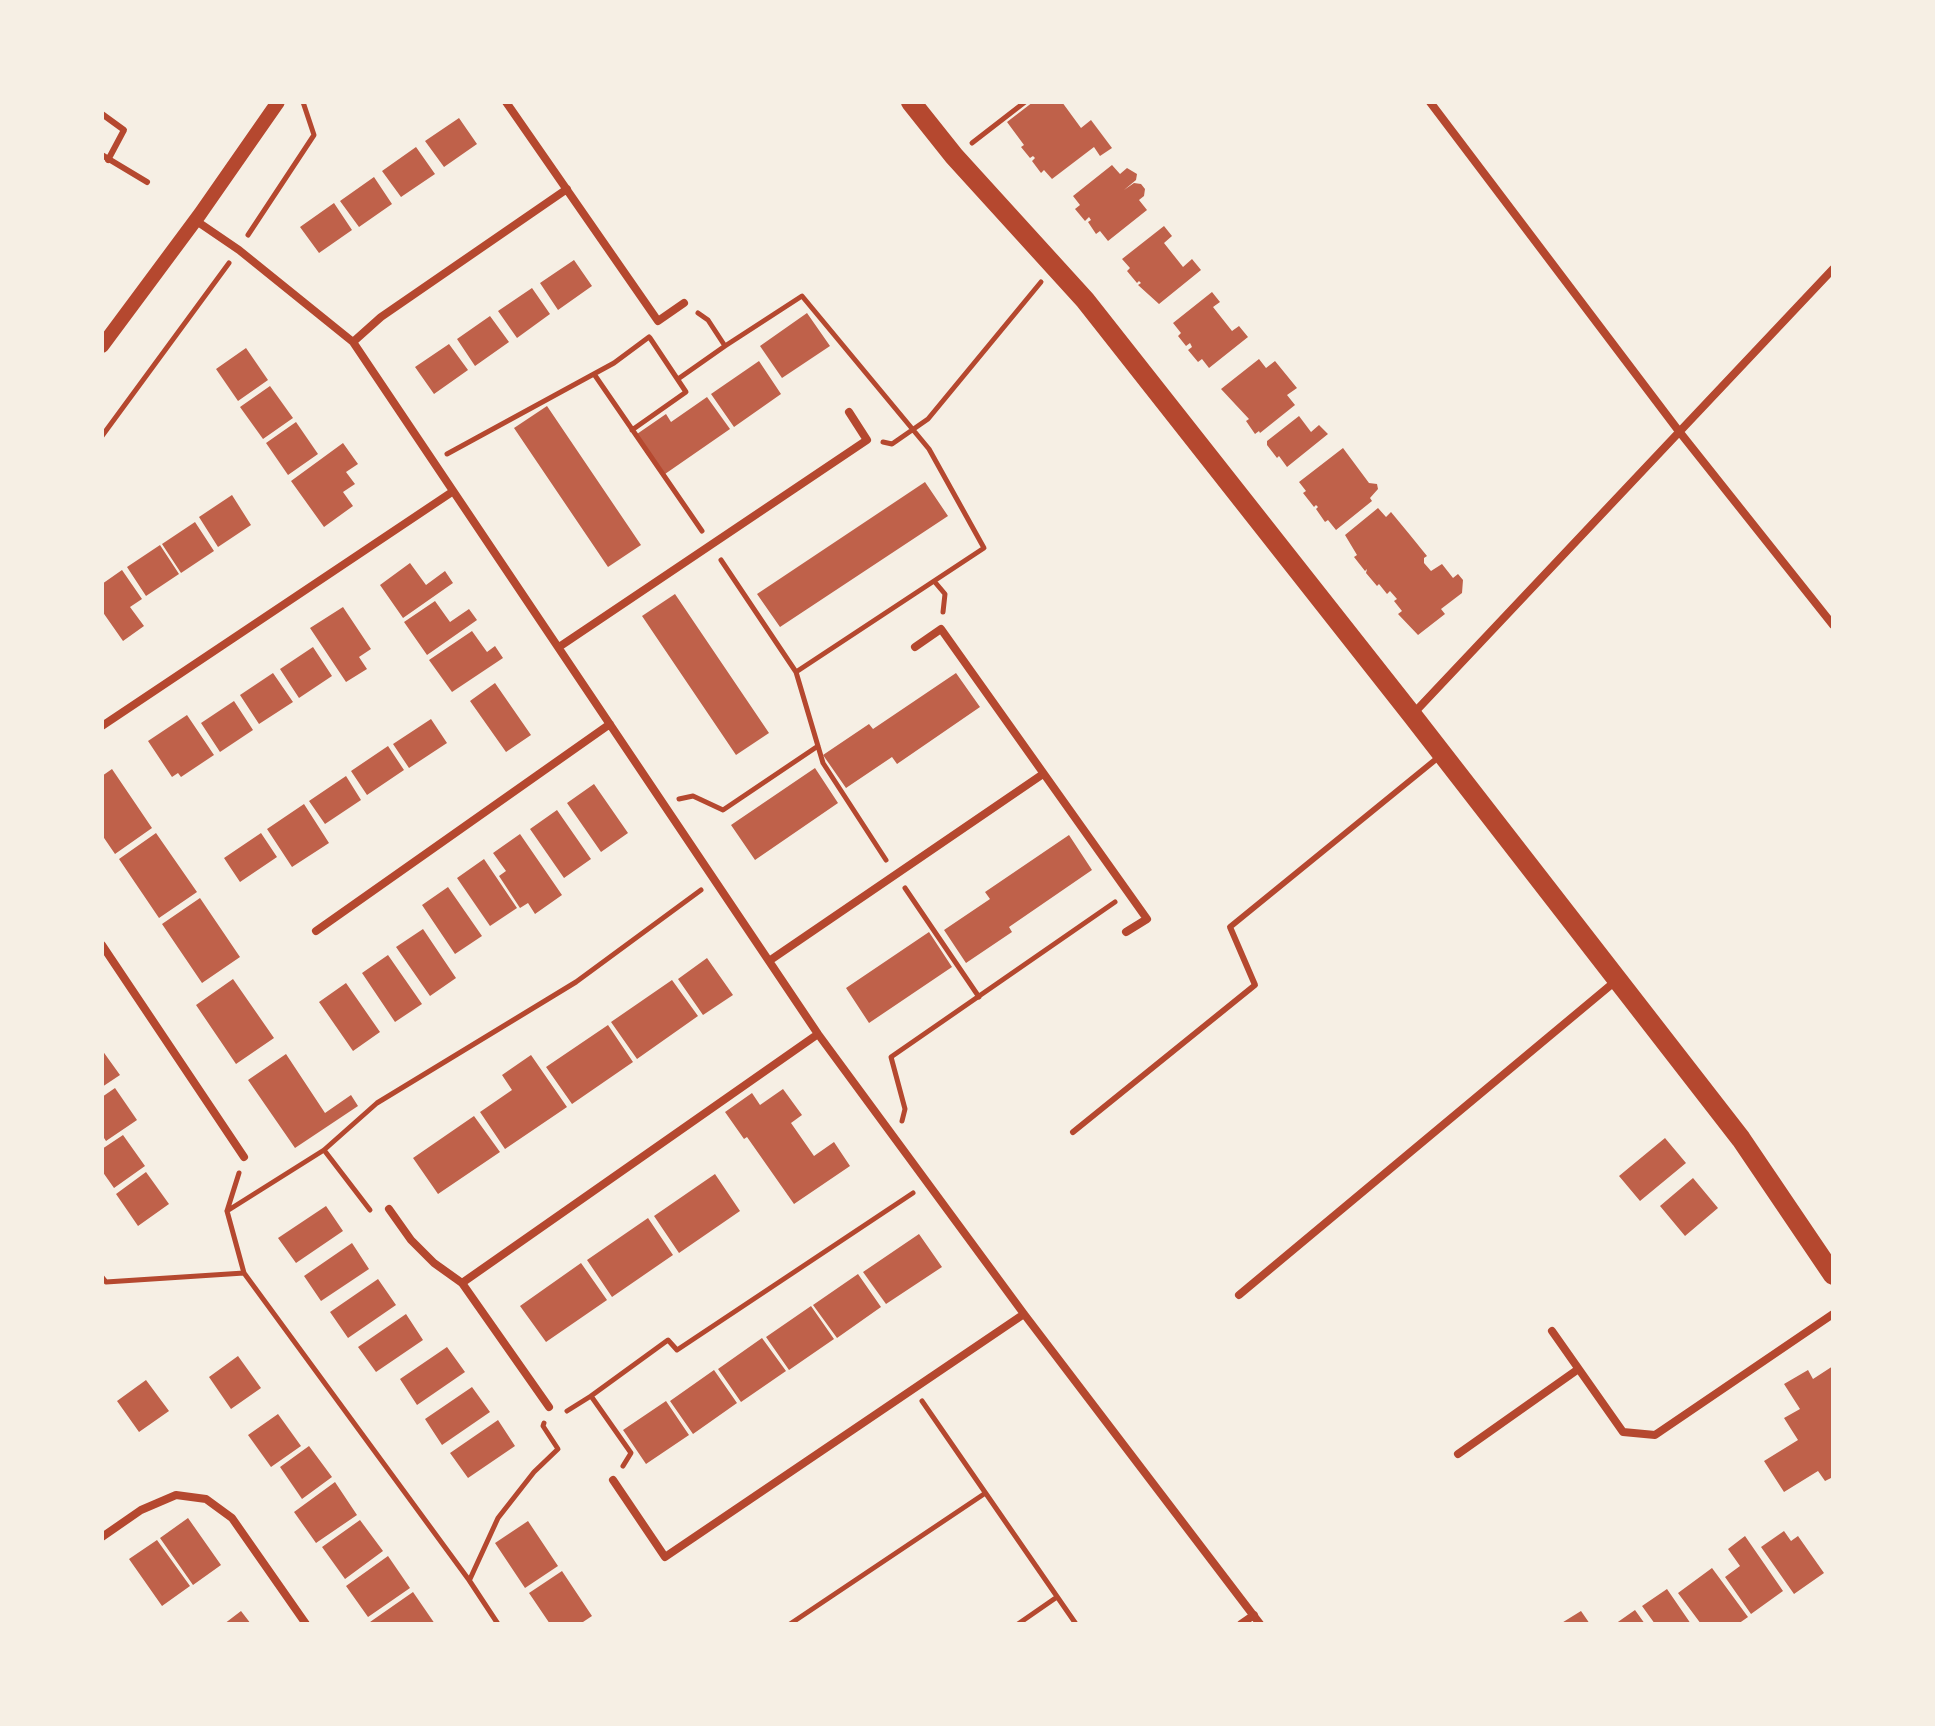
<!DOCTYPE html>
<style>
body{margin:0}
#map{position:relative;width:1935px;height:1726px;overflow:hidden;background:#f6efe4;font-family:Commissioner,sans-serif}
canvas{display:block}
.frame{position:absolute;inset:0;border:104px solid #f6efe4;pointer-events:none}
</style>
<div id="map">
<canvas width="1935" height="1726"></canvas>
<div class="frame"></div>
</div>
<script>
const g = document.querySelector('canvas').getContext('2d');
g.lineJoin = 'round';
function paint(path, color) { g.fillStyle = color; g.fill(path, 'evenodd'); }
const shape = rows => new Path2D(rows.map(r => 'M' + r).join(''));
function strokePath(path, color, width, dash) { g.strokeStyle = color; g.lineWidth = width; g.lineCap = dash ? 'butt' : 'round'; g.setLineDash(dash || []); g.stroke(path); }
const building = shape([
 [1033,102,1062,102,1081,128,1091,120,1112,148,1100,156,1094,147,1052,179,1044,170,1041,173,1032,161,1035,158,1033,156,1030,158,1021,147,1024,145,1007,122],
 [459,118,477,144,444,167,425,141],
 [416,147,435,174,401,197,382,171],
 [1112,165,1120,174,1127,168,1137,174,1136,180,1124,190,1134,183,1141,184,1145,189,1144,196,1139,200,1147,210,1108,241,1100,231,1096,234,1088,222,1091,220,1089,217,1085,221,1075,209,1080,205,1073,196],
 [374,177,392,204,359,227,340,201],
 [334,203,352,230,319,253,300,227],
 [1164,226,1172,236,1164,243,1183,267,1192,259,1201,270,1159,304,1138,285,1141,283,1139,281,1137,283,1127,271,1130,268,1122,259],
 [574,260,592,286,558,310,540,283],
 [532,288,550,314,517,338,498,311],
 [1212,292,1220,302,1213,307,1232,331,1239,326,1248,337,1209,368,1202,359,1198,362,1188,350,1192,347,1190,343,1186,346,1178,336,1181,333,1173,323],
 [807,313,830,346,782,378,760,346],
 [490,316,509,342,475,366,457,339],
 [449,344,468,370,434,394,415,367],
 [246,348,268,380,238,401,216,369],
 [1259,359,1266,368,1275,361,1297,388,1287,395,1295,405,1260,433,1259,431,1255,434,1246,421,1249,419,1221,389],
 [759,361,781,394,734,427,711,394],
 [270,386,293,418,263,439,240,407],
 [707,397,730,429,665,474,637,434,666,414,671,422],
 [547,406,641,545,608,567,514,428],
 [1299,416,1311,432,1319,425,1328,434,1287,467,1279,456,1277,458,1267,445,1267,441],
 [296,422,318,454,288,475,266,443],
 [343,443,358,464,346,472,355,484,343,492,353,506,324,527,291,481],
 [1343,448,1369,483,1377,484,1378,489,1370,498,1372,501,1336,530,1328,520,1325,522,1316,509,1318,507,1316,505,1314,507,1303,493,1306,491,1299,482],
 [925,482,948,516,780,627,757,594],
 [232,495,251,525,218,547,199,517],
 [1378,508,1386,517,1391,512,1410,535,1427,556,1424,558,1424,563,1431,571,1442,564,1453,578,1458,574,1463,580,1462,593,1441,609,1445,614,1418,635,1398,614,1402,611,1394,601,1397,599,1390,591,1387,594,1379,584,1377,586,1366,573,1367,569,1365,571,1354,557,1357,555,1345,535],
 [195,522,214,551,181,573,162,544],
 [160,545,179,574,146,596,127,567],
 [410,563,426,585,445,571,453,583,403,618,380,585],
 [122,570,142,599,130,607,144,626,123,641,102,611,102,584],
 [675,594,769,733,736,755,642,616],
 [435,601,450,622,469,609,477,620,427,655,404,622],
 [343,607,371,649,359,657,367,669,346,682,310,628],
 [472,631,487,652,495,646,503,658,452,692,429,660],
 [313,647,332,676,299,698,280,669],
 [273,673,293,702,259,724,240,695],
 [956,673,980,707,897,764,892,757,846,788,823,755,869,724,873,729],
 [495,683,531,735,506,752,470,701],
 [234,701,253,730,220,752,201,723],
 [187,715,214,755,181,777,178,773,172,777,148,741],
 [431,719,447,743,409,768,393,744],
 [388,746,404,770,367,795,351,771],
 [815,768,838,803,755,860,731,825],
 [112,769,152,828,115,854,102,835,102,776],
 [346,776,361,800,325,824,309,801],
 [594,784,628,833,601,852,567,803],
 [304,804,329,843,292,867,267,829],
 [557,810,591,859,564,878,530,829],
 [156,833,197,892,159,918,119,859],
 [261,833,277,857,240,882,224,858],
 [520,834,562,895,535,914,528,903,520,908,499,876,506,871,493,853],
 [1069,835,1092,870,1009,927,1012,932,966,963,944,930,990,899,985,892],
 [484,859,517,908,490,926,457,878],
 [448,887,482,936,455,954,422,905],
 [200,898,240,957,202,983,162,924],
 [423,929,456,978,430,996,396,947],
 [929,932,952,967,869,1023,846,988],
 [388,955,422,1004,395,1022,362,973],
 [707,958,733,995,703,1015,678,979],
 [233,979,274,1038,236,1064,196,1005],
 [672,980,698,1016,637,1059,611,1022],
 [346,983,380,1032,353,1051,319,1002],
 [608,1025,633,1062,572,1104,546,1067],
 [102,1050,120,1075,102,1087],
 [286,1054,325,1113,351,1095,358,1106,295,1148,248,1080],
 [531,1055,567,1107,505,1149,480,1112,512,1090,502,1075],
 [115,1088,137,1120,106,1141,102,1135,102,1097],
 [783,1089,802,1115,791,1123,814,1156,834,1142,850,1166,794,1204,747,1137,744,1139,725,1112,752,1093,760,1105],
 [474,1116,500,1152,438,1194,413,1158],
 [123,1135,145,1166,114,1188,102,1171,102,1149],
 [1665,1138,1686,1163,1640,1201,1619,1176],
 [146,1172,169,1204,138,1226,116,1194],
 [715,1174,740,1211,679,1253,654,1216],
 [1693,1178,1718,1208,1685,1236,1660,1206],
 [326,1206,343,1231,296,1263,278,1238],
 [648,1218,673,1255,612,1297,587,1260],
 [919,1234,942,1267,886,1304,863,1272],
 [352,1243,369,1269,321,1301,304,1276],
 [581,1263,607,1300,546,1342,520,1306],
 [858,1274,881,1307,837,1338,813,1305],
 [378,1279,396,1305,348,1338,330,1312],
 [811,1306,834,1339,789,1370,766,1337],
 [406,1314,423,1340,376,1372,358,1347],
 [762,1338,786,1371,741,1402,718,1369],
 [447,1347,465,1372,417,1405,400,1379],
 [238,1356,261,1388,231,1409,209,1377],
 [1833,1366,1833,1480,1831,1478,1825,1481,1818,1471,1784,1492,1764,1461,1798,1440,1784,1418,1800,1409,1784,1384,1808,1370,1813,1379],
 [714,1370,737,1403,693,1434,670,1401],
 [146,1380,169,1411,139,1432,117,1401],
 [472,1387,490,1412,442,1445,425,1419],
 [666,1401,689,1435,646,1464,623,1430],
 [278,1414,301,1446,271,1467,248,1435],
 [498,1420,515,1446,468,1478,450,1453],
 [309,1446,332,1477,302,1499,280,1467],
 [335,1482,357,1515,316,1543,294,1512],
 [188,1518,221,1565,193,1585,160,1538],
 [360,1520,383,1551,345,1579,322,1547],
 [528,1521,558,1566,525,1588,495,1543],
 [1784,1531,1791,1541,1798,1536,1824,1573,1794,1594,1761,1547],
 [1745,1536,1783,1591,1751,1614,1725,1577,1740,1566,1728,1549],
 [157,1540,190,1586,162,1606,129,1559],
 [388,1556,410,1588,368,1617,346,1586],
 [1712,1568,1748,1617,1738,1624,1701,1624,1678,1593],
 [562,1571,592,1616,580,1624,550,1624,529,1593],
 [1667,1589,1691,1624,1655,1624,1642,1606],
 [413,1592,435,1624,372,1624,370,1622],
 [1635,1610,1645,1624,1615,1624],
 [241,1611,251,1624,224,1624],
 [1581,1611,1590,1624,1560,1624]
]);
const path = shape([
 [972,143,1025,102],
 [248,235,314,135,303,102],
 [698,313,708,320,725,346,802,296,929,449,984,548,934,581,945,594,943,612],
 [594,374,702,531],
 [678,379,725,346],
 [632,430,686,392,650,338],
 [102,436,229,263],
 [883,442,892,444,928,419,1041,282],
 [447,454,614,363,649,337],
 [721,560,796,672,823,763,886,860],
 [796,672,934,581],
 [679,799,693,796,723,810,818,746],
 [905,888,979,997],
 [902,1121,905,1109,891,1057,1115,902],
 [324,1150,370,1210],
 [239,1173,227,1211,244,1273,469,1580,498,1624],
 [227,1211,324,1150,377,1103,576,982,701,890],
 [102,1277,106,1282,244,1273],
 [591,1396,668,1340,677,1350,913,1193],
 [922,1401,1076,1624],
 [567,1411,591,1396,631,1453,623,1466],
 [470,1579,498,1518,534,1472,558,1449,543,1426,544,1423],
 [790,1624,984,1494],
 [1018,1624,1057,1597]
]);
const service = shape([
 [102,114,124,130,108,160],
 [102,155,147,182],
 [1073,1132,1255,985,1230,927,1440,756]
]);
const minor = shape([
 [506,102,658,321,684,303],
 [1430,102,1678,430,1833,625],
 [195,220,239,250,353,342,818,1034,1024,1314,1260,1624],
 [353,342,381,317,567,189],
 [559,647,867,440,849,412],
 [915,647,941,629,1147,919,1126,932],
 [1413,714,1833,269],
 [102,726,452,492],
 [316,931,610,724],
 [102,945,244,1157],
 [769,961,1043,774],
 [389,1209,411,1240,434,1263,462,1283,549,1407],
 [462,1283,818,1034],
 [1239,1295,1618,979],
 [1552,1331,1623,1432,1655,1435,1833,1314],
 [1458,1454,1577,1370],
 [613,1480,665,1557,1024,1314],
 [102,1537,141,1510,176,1495,206,1499,232,1518,306,1624],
 [1241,1624,1254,1615]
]);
const tertiary = shape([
 [102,346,200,214,278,102]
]);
const primary = shape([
 [911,102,954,156,1085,300,1412,715,1741,1139,1833,1275]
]);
paint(building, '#bf614a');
strokePath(path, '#b5482f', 5);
strokePath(service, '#b5482f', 6);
strokePath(minor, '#b5482f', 8);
strokePath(tertiary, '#b5482f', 14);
strokePath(primary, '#b5482f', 20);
</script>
